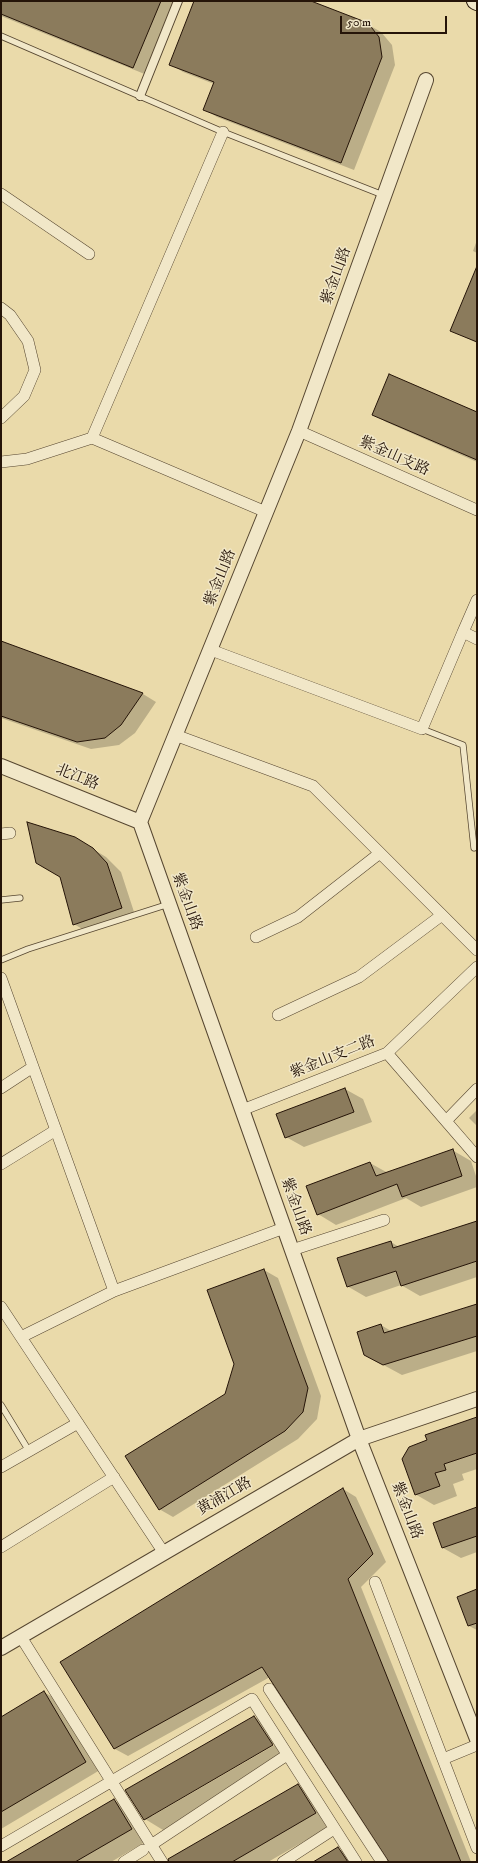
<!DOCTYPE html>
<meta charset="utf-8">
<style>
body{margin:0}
#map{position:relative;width:478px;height:1863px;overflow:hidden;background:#eadaaa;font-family:"IM FELL DW Pica",serif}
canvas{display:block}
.frame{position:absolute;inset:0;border:2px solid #251408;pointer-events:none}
.scale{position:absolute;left:340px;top:16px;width:107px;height:18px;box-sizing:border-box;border:2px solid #251408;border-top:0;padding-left:5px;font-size:12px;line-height:14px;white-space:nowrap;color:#251408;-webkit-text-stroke:3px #f1e7c8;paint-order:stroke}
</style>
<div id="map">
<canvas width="478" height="1863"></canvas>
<div class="frame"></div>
<div class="scale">50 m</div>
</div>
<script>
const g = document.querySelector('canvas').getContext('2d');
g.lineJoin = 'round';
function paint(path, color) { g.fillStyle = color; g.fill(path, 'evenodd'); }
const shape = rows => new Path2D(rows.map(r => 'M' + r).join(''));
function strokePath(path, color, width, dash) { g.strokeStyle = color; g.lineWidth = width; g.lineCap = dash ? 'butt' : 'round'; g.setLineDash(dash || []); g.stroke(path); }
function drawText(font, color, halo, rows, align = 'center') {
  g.font = font + ' "IM FELL DW Pica","Noto Serif SC",serif'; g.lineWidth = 3; g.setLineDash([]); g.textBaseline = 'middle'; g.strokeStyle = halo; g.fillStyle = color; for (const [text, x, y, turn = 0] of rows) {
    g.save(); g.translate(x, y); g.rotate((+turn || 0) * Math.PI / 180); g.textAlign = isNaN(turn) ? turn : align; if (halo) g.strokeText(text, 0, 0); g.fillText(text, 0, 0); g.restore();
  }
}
const shadow = shape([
 [1,1,177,1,147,75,1,16],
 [195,1,308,1,367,24,381,32,392,45,395,65,354,170,217,117,204,109,214,84,183,72,170,64],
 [477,240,477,253,473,251],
 [477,268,477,343,451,330],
 [373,414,477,414,477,462,386,422],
 [1,642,143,694,156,702,135,733,119,745,91,749,1,718],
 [88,846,106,857,121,872,135,915,87,932,74,924,61,877],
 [345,1089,363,1099,372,1122,304,1147,286,1137],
 [477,1110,477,1126,469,1118],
 [452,1150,471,1161,477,1179,477,1187,421,1207,406,1198,336,1225,318,1214,370,1163,388,1173],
 [477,1222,477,1277,420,1296,401,1285,366,1297,347,1286,391,1242,399,1247],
 [264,1270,278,1278,321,1396,317,1419,298,1439,173,1517,159,1509,226,1394],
 [477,1305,477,1351,402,1375,365,1355,381,1325,391,1331],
 [477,1418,477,1469,462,1474,464,1480,453,1484,457,1496,434,1505,415,1494,428,1441],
 [343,1489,356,1497,386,1562,361,1587,471,1862,390,1862,270,1677,128,1756,115,1749,62,1662],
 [477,1508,477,1552,461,1558,443,1548],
 [477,1590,477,1630,469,1626,459,1597],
 [44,1692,59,1701,100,1770,1,1829,1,1718],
 [254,1717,273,1727,291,1756,163,1830,145,1819],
 [277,1742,278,1743,152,1816,152,1814],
 [298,1785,316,1796,334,1824,268,1862,170,1862],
 [114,1800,132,1811,150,1839,111,1862,8,1862],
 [338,1849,357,1859,359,1862,315,1862]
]);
const building = shape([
 [1,1,161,1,133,68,1,14,1,1],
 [194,1,311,1,368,23,379,37,382,57,341,163,203,110,214,82,169,65,194,1],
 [477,266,477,342,450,331,477,266],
 [389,374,477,412,477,460,372,415,389,374],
 [1,641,143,693,121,725,105,738,77,742,1,716,1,641],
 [27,822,75,837,93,848,107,863,122,908,73,925,60,877,36,863,27,822],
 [345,1088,354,1112,285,1138,276,1114,345,1088],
 [453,1149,462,1176,402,1197,397,1184,317,1215,306,1186,370,1162,376,1176,453,1149],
 [477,1221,477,1261,401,1286,396,1271,347,1287,337,1258,391,1241,393,1248,477,1221],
 [264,1269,308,1388,303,1412,285,1431,159,1510,125,1456,225,1394,234,1364,207,1290,264,1269],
 [477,1304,477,1336,383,1365,364,1355,357,1332,381,1324,384,1333,477,1304],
 [477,1417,477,1453,444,1464,446,1470,435,1473,440,1486,415,1495,402,1459,409,1447,427,1440,425,1435,477,1417],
 [343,1488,373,1554,348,1579,461,1862,389,1862,262,1667,114,1749,60,1662,343,1488],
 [477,1507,477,1536,442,1548,433,1523,477,1507],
 [477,1589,477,1623,468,1626,457,1597,477,1589],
 [44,1691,86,1762,1,1812,1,1717,44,1691],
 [254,1716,273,1745,144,1820,125,1790,254,1716],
 [298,1784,316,1813,232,1862,169,1862,168,1859,298,1784],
 [114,1799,132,1829,75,1862,6,1862,114,1799],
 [338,1847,348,1862,313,1862,338,1847]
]);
const service = shape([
 [1,36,223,132,383,195],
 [422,729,463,745,474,848],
 [1,900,20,898],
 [1,960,28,949,169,904],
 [1,1405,29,1451]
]);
const pedestrian = shape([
 [140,96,178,1]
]);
const minor = shape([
 [1,194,89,254],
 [1,308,10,315,28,341,35,370,24,396,1,418],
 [299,431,477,510],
 [92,438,223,132],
 [1,462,27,459,92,438,266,512],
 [477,600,463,632,477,639],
 [211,650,422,729,463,632],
 [175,735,313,786,477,950],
 [1,834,10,833],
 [256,937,298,917,380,853],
 [1,978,114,1291],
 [278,1015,359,977,442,915],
 [387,1053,477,1157],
 [1,1088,33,1067],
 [242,1110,387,1053,477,967],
 [446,1121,477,1089],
 [1,1164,56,1130],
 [292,1250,384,1220],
 [1,1307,164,1553],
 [21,1337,114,1291,284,1228],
 [1,1467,78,1423],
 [1,1547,114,1477],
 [375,1582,477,1848],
 [21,1637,162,1862],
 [269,1689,382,1862],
 [443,1759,477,1745],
 [151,1845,287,1755],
 [1,1846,252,1699,356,1862],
 [124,1862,143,1850],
 [283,1862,334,1829]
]);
const tertiary = shape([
 [426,80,299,431,140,822,359,1439,477,1739],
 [1,766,140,822],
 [1,1648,359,1439,477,1399]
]);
const secondary = shape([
 [475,1,477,2]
]);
const streetNames = [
 ["紫金山路",337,276,-70],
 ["紫金山支路",394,457,24],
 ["紫金山路",221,578,-68],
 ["北江路",77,778,22],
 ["紫金山路",186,902,70],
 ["紫金山支二路",333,1058,-22],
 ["紫金山路",295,1207,70],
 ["黄浦江路",225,1497,-30],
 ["紫金山路",406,1511,69]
];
paint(shadow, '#0003');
paint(building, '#8b7b5c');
strokePath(building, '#251408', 1);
strokePath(service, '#564630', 7);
strokePath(pedestrian, '#564630', 10);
strokePath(minor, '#564630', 12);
strokePath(tertiary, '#564630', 16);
strokePath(secondary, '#251408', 18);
strokePath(service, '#f1e7c8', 5.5);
strokePath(pedestrian, '#f1e7c8', 8);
strokePath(minor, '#f1e7c8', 11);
strokePath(tertiary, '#f1e7c8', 14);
strokePath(secondary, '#f1e7c8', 16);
drawText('15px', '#251408', '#f1e7c8', streetNames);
</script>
